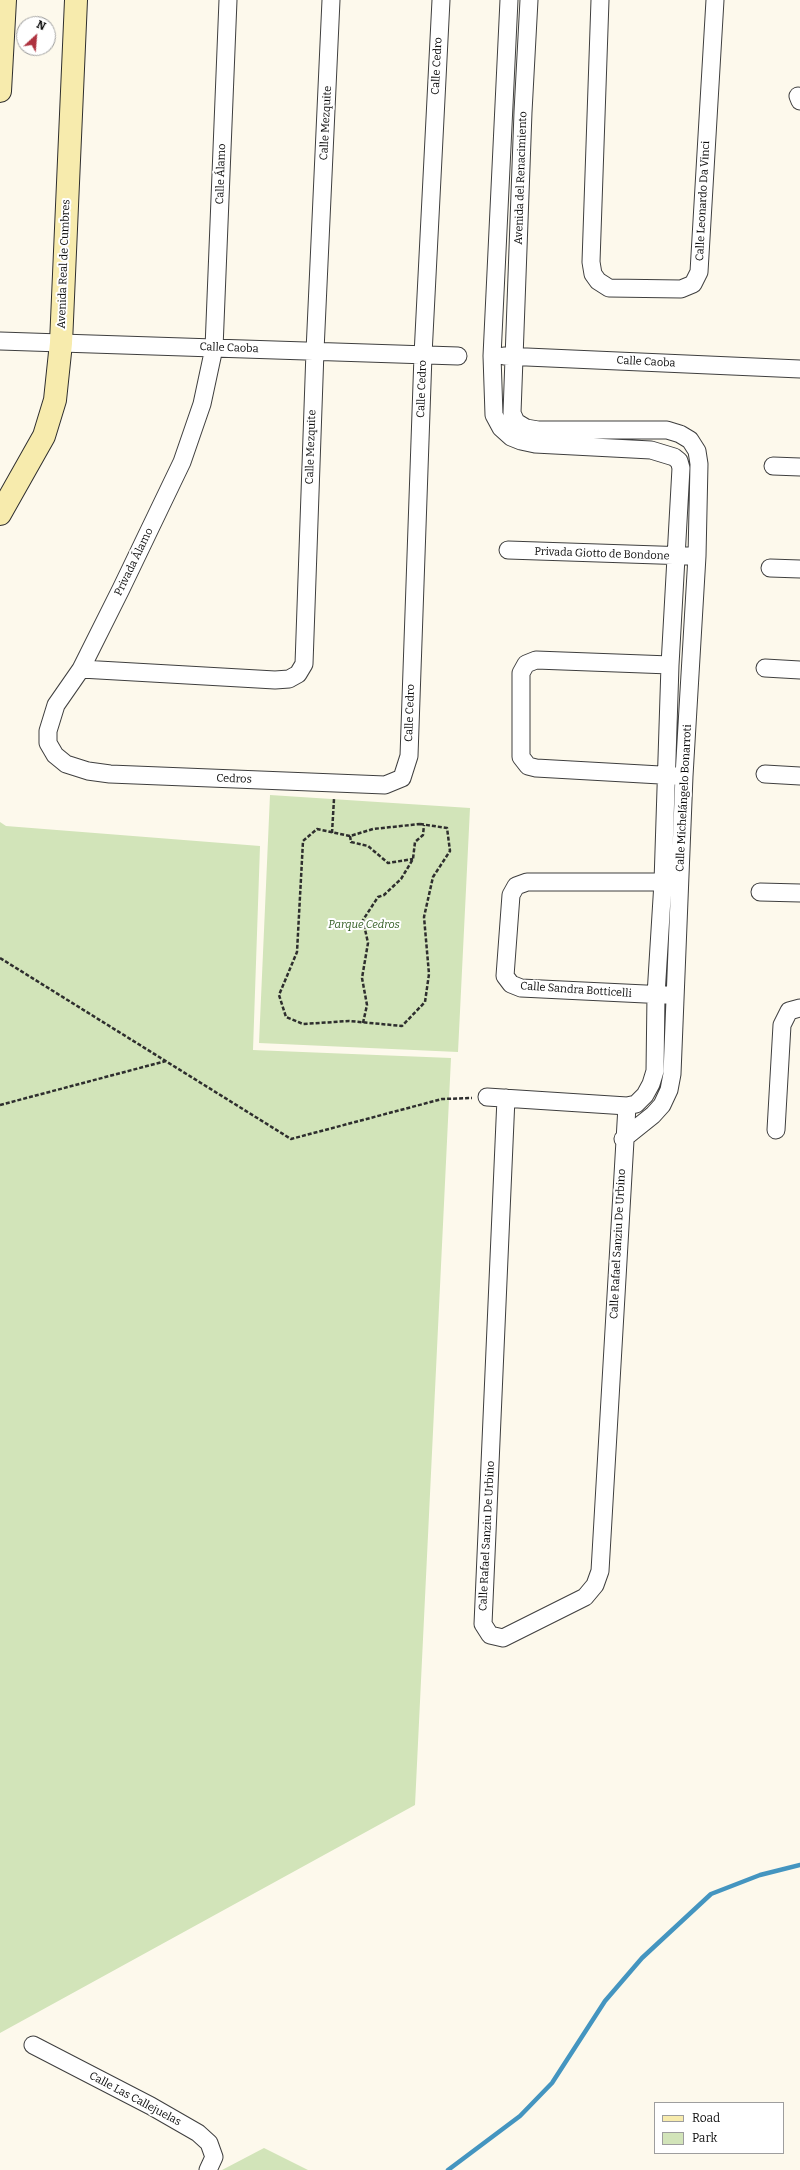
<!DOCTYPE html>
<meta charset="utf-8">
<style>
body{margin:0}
#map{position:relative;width:800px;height:2170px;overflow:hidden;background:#fdf9ec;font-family:Bitter,serif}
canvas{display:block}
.legend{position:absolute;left:654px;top:2102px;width:130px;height:52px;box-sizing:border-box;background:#fff;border:1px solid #9e9e9e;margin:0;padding:5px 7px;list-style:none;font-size:12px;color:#0c0c0c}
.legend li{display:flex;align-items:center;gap:8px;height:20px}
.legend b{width:20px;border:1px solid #9e9e9e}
.north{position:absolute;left:16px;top:16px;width:40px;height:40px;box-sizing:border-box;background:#fff;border:1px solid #9e9e9e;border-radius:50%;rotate:26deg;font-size:11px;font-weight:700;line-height:16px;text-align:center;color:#0c0c0c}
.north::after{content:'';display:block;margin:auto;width:14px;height:18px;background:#ae323f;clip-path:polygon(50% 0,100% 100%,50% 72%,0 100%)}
</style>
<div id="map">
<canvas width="800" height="2170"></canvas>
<ul class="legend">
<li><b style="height:5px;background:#f7ebad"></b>Road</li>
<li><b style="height:11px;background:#d2e4b9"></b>Park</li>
</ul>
<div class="north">N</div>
</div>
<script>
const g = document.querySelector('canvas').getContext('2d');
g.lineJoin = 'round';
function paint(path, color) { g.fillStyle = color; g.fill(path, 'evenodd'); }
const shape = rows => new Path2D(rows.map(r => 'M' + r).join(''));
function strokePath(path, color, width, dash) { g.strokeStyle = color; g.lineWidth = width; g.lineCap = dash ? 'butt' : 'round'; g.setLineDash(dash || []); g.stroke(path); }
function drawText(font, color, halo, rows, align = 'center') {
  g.font = font + ' Bitter,serif'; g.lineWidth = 4; g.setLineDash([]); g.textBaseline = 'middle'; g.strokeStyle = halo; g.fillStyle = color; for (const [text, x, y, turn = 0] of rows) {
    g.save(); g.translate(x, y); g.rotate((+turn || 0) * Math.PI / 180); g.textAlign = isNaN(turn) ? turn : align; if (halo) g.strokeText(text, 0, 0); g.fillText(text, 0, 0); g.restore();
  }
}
const green = shape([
 [270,795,470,808,458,1052,259,1043],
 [0,822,6,826,260,846,253,1050,451,1058,415,1805,0,2033],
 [264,2148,308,2170,222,2170]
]);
const stream = shape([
 [448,2170,520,2116,552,2083,605,2001,642,1958,711,1894,760,1875,800,1865]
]);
const path = shape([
 [420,824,447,828,450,851,433,877,424,917,429,974,425,1002,402,1026,349,1021,303,1024,286,1017,279,995,297,952,303,841,317,829,350,836,373,829,420,824],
 [332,833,334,799],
 [350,836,351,842,368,846,388,863,413,859],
 [0,958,291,1139,442,1099,472,1098],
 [363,1023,367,1005,362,978,368,943,363,920,378,897,384,895,401,879,413,859,415,842,423,835,424,825],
 [0,1105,166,1061]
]);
const street = shape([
 [228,0,214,348,202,404,182,462,121,589,81,669,56,705,48,731,48,743,55,755,66,764,88,771,110,774,385,785,402,778,409,756,423,355,441,0],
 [529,0,523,112,512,413,516,422,526,428,538,430,667,430,680,434,690,440,697,451,699,464,697,556,684,776,672,1074,669,1090,662,1105,653,1115,623,1139],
 [600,0,591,262,593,274,598,281,609,288,681,289,693,284,699,272,715,0],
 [798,96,800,101],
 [0,341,458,356],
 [504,356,800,369],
 [773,466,800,467],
 [508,550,688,556],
 [770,568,800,569],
 [670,665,536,660,526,664,521,673,521,757,528,766,536,768,678,776],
 [765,668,800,670],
 [81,669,275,680,289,679,298,674,304,664,315,351,331,0],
 [765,774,800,776],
 [663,882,527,882,516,886,511,895,505,976,511,984,521,988,666,995],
 [760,892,800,893],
 [487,1097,627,1106,636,1104,645,1095,651,1084,655,1071,656,995,663,882,670,665,681,468,679,461,674,457,651,450,535,444,521,441,511,437,501,428,494,415,492,356,509,0],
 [506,1098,483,1624,490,1635,503,1638,585,1597,595,1585,600,1571,627,1106],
 [776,1130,782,1025,789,1011,800,1008],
 [33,2045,151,2106,198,2133,209,2143,214,2157,208,2170]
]);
const secondary = shape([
 [0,91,5,0],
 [0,514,44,436,55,400,61,343,76,0]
]);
const streetNames = [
 ["Calle Cedro",437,66,-87],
 ["Calle Mezquite",326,123,-87],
 ["Calle Álamo",221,174,-88],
 ["Avenida del Renacimiento",521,178,-88],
 ["Calle Leonardo Da Vinci",703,201,-87],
 ["Avenida Real de Cumbres",64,264,-88],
 ["Calle Caoba",229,348,2],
 ["Calle Caoba",646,362,3],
 ["Calle Cedro",422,389,-88],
 ["Calle Mezquite",311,447,-88],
 ["Privada Giotto de Bondone",602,554,2],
 ["Privada Álamo",134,562,-64],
 ["Calle Cedro",410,713,-88],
 ["Cedros",234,779,2],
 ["Calle Michelángelo Bonarroti",684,798,-87],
 ["Calle Sandra Botticelli",576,990,4],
 ["Calle Rafael Sanziu De Urbino",618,1244,-87],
 ["Calle Rafael Sanziu De Urbino",487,1536,-87],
 ["Calle Las Callejuelas",135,2099,28]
];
const parkNames = [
 ["Parque Cedros",364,925]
];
paint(green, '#d2e4b9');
strokePath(stream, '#4495c0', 4.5);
strokePath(street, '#3f3f3f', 19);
strokePath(secondary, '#2e2e2e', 24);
strokePath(path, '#2e2e2e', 2.5, [4, 2]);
strokePath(street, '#fff', 17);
strokePath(secondary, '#f7ebad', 22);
drawText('11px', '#0c0c0c', '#fff', streetNames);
drawText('italic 11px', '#325d23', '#fff', parkNames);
</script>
